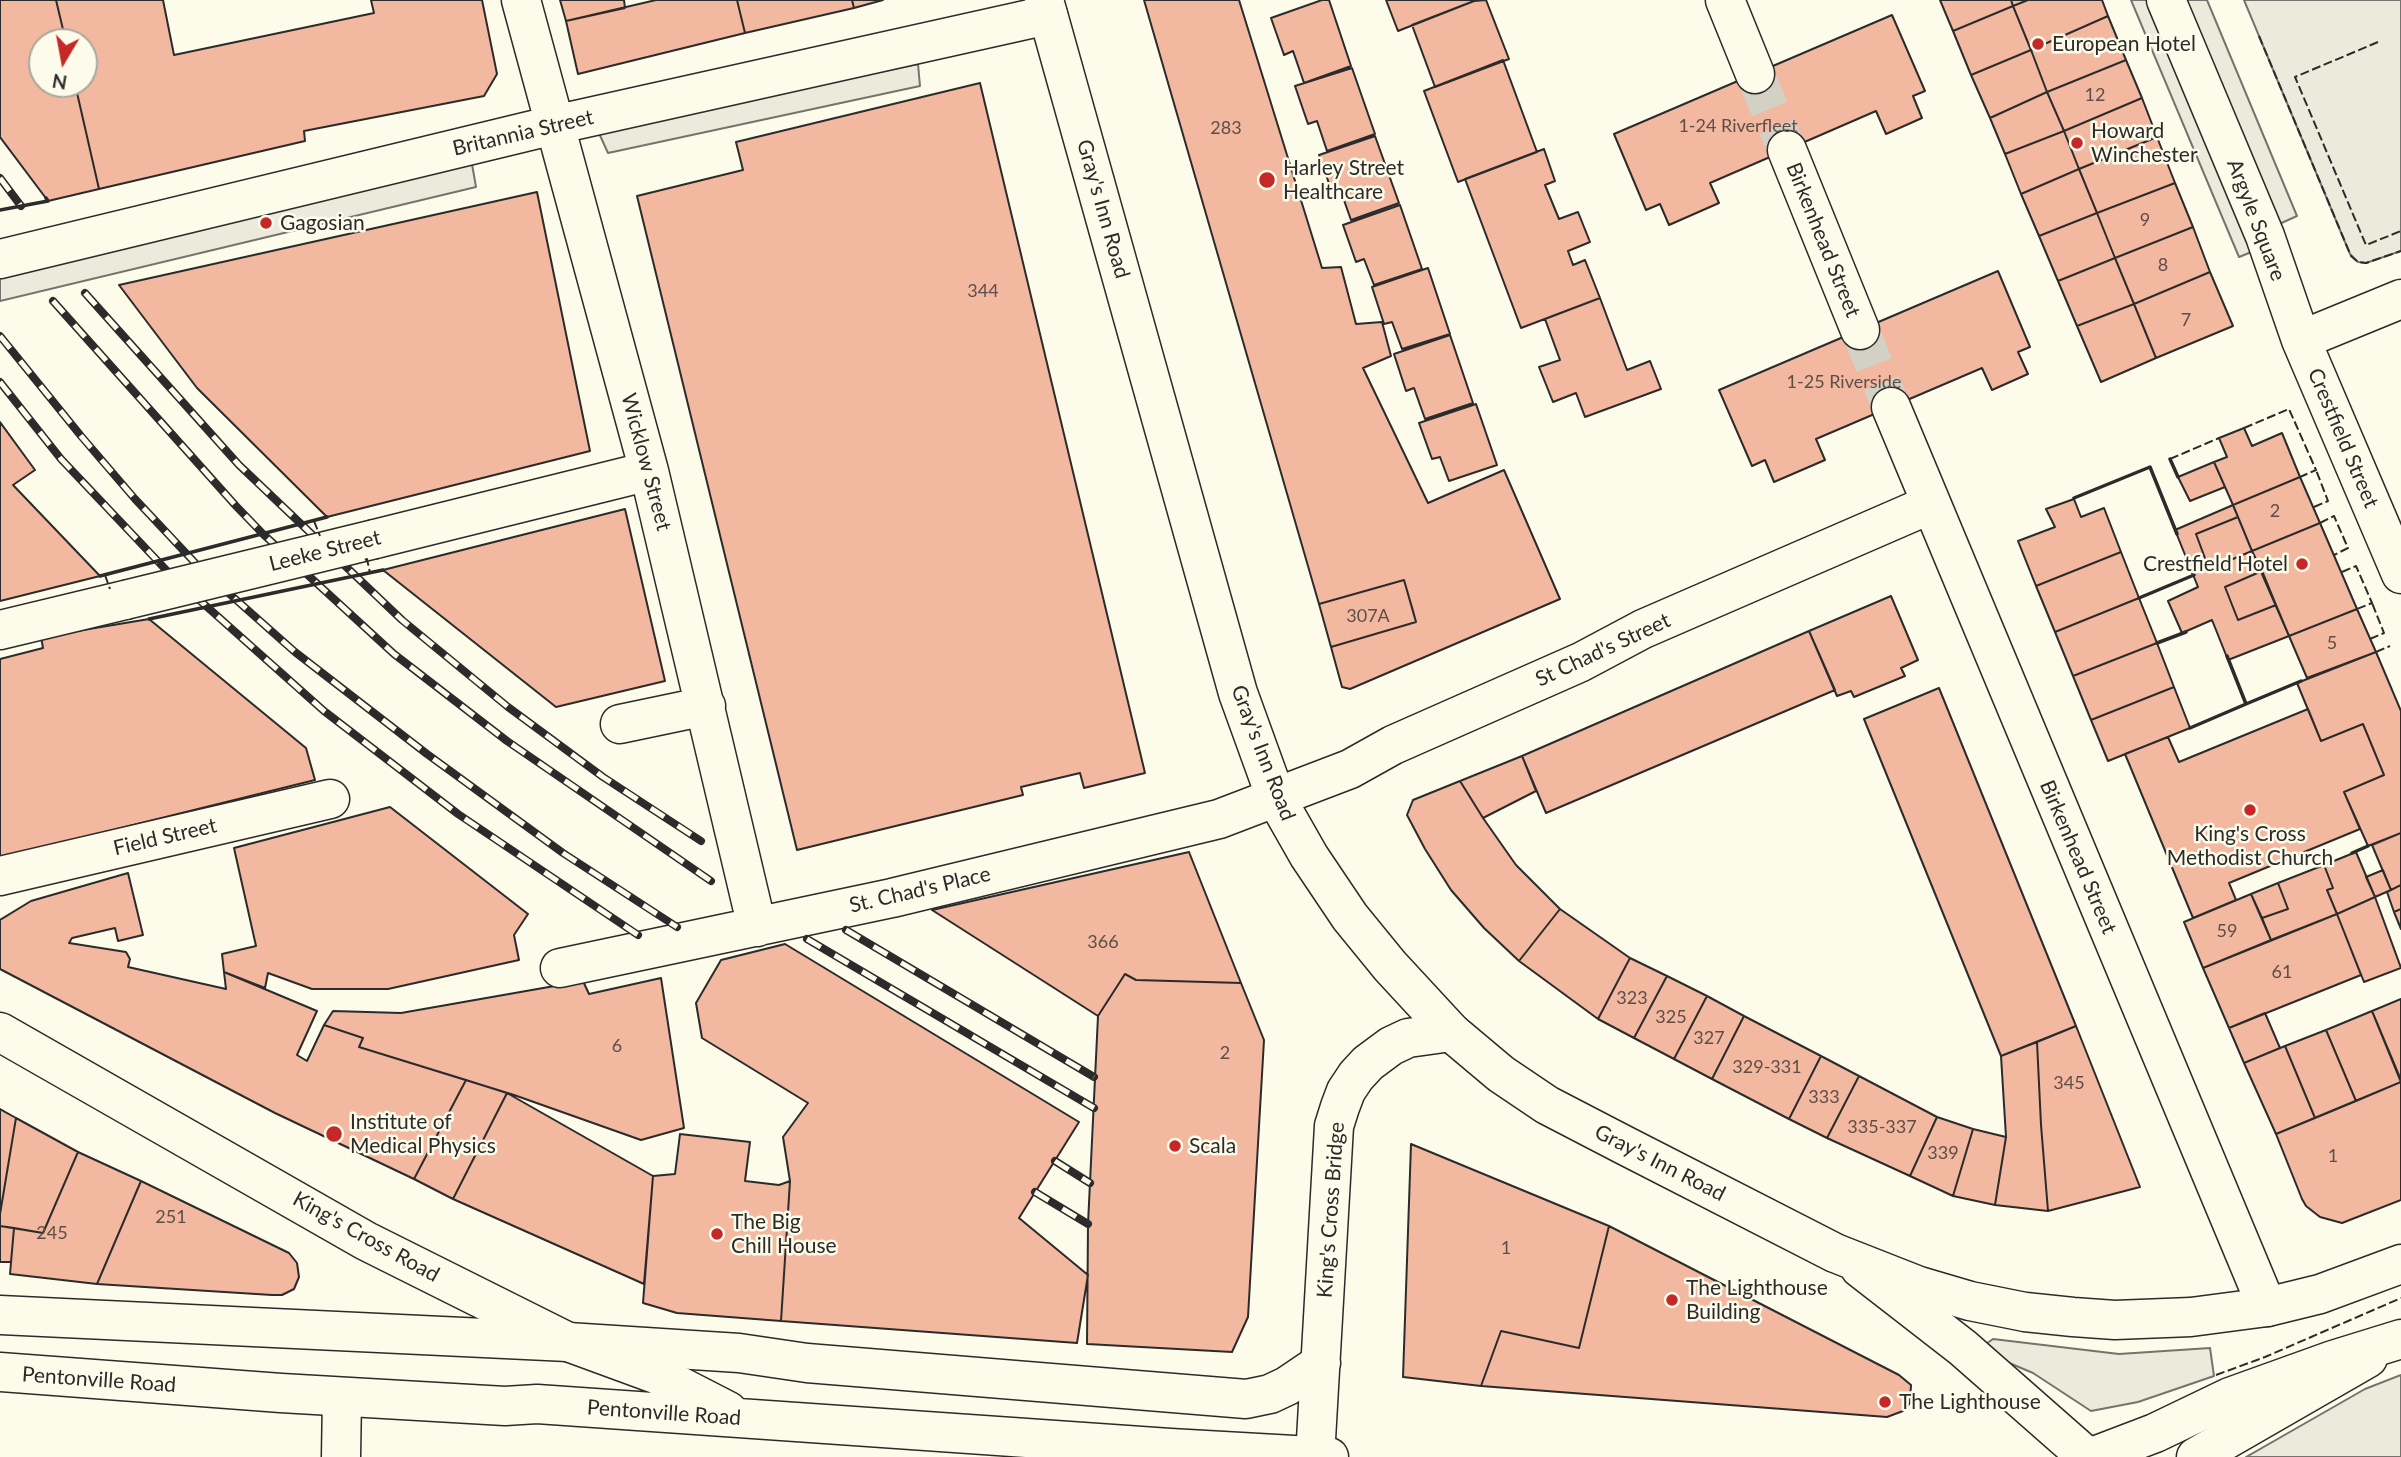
<!DOCTYPE html>
<style>
body{margin:0}
#map{position:relative;width:2401px;height:1457px;overflow:hidden;background:#fdfbea;font-family:Lato,sans-serif}
canvas{display:block}
.north{position:absolute;left:28px;top:28px;width:70px;height:70px;box-sizing:border-box;background:#fdfbea;border:2px solid #a9a89e;border-radius:50%;rotate:190deg;font-size:19px;font-weight:700;line-height:28px;text-align:center;color:#2b2b2b}
.north::after{content:'';display:block;margin:auto;width:24px;height:32px;background:#c62828;clip-path:polygon(50% 0,100% 100%,50% 72%,0 100%)}
</style>
<div id="map">
<canvas width="2401" height="1457"></canvas>
<div class="north">N</div>
</div>
<script>
const g = document.querySelector('canvas').getContext('2d');
g.lineJoin = 'round';
function paint(path, color) { g.fillStyle = color; g.fill(path, 'evenodd'); }
const shape = rows => new Path2D(rows.map(r => 'M' + r).join(''));
function strokePath(path, color, width, dash) { g.strokeStyle = color; g.lineWidth = width; g.lineCap = dash ? 'butt' : 'round'; g.setLineDash(dash || []); g.stroke(path); }
function drawText(font, color, halo, rows, align = 'center') {
  g.font = font + ' Lato,sans-serif'; g.lineWidth = 5; g.setLineDash([]); g.textBaseline = 'middle'; g.strokeStyle = halo; g.fillStyle = color; for (const [text, x, y, turn = 0] of rows) {
    g.save(); g.translate(x, y); g.rotate((+turn || 0) * Math.PI / 180); g.textAlign = isNaN(turn) ? turn : align; if (halo) g.strokeText(text, 0, 0); g.fillText(text, 0, 0); g.restore();
  }
}
const green = shape([
 [2244,0,2401,0,2401,251,2366,263,2358,262,2350,254,2244,0]
]);
const parking = shape([
 [2131,0,2149,0,2254,251,2239,257,2131,0],
 [2183,0,2207,0,2297,216,2277,225,2183,0],
 [918,64,920,86,608,153,598,131,918,64],
 [472,164,476,187,0,301,0,275,472,164],
 [1993,1339,2119,1354,2210,1348,2214,1376,2138,1402,2091,1411,2033,1373,1988,1354,1986,1344,1993,1339],
 [2401,1375,2401,1457,2246,1457,2365,1389,2401,1375]
]);
const building = shape([
 [0,0,56,0,66,42,42,42,42,84,75,84,99,189,48,201,0,137,0,0],
 [56,0,163,0,174,55,374,13,371,0,482,0,497,74,484,96,304,131,305,141,99,189,75,84,84,84,84,42,66,42,56,0],
 [560,0,624,0,625,8,566,21,560,0],
 [656,0,737,0,745,33,578,74,566,21,656,0],
 [737,0,852,0,854,8,745,33,737,0],
 [852,0,883,0,854,8,852,0],
 [1144,0,1239,0,1322,268,1341,267,1356,324,1382,322,1391,356,1363,368,1428,503,1504,470,1560,599,1350,689,1342,687,1331,647,1416,622,1413,611,1404,580,1319,604,1144,0],
 [1322,0,1329,0,1351,66,1304,83,1293,51,1284,55,1271,18,1322,0],
 [1386,0,1474,0,1474,1,1398,31,1386,0],
 [1486,0,1509,59,1435,87,1412,25,1474,1,1486,0],
 [1940,0,2011,0,2013,6,1953,31,1940,0],
 [2011,0,2028,0,2013,6,2011,0],
 [2028,0,2102,0,2108,16,2031,50,2013,6,2028,0],
 [2013,6,2031,50,1971,75,1953,31,2013,6],
 [1892,15,1925,91,1913,96,1922,118,1886,134,1876,111,1710,183,1719,203,1669,225,1660,204,1646,210,1614,134,1892,15],
 [2108,16,2126,60,2047,92,2031,50,2108,16],
 [2031,50,2047,92,1990,118,1971,75,2031,50],
 [1503,60,1537,152,1458,182,1424,91,1503,60],
 [2126,60,2142,98,2064,131,2047,92,2126,60],
 [1352,68,1375,134,1327,151,1317,121,1308,124,1295,86,1352,68],
 [980,83,1145,773,1084,788,1080,773,1021,787,1023,795,797,850,637,196,743,170,736,142,980,83],
 [2047,92,2064,131,2005,154,1990,118,2047,92],
 [2142,98,2157,137,2079,169,2064,131,2142,98],
 [2064,131,2079,169,2021,194,2005,154,2064,131],
 [1375,136,1399,203,1351,220,1340,189,1332,192,1319,155,1375,136],
 [2157,137,2175,183,2097,213,2079,169,2157,137],
 [1544,149,1555,181,1545,185,1559,219,1578,212,1590,242,1568,251,1573,265,1585,260,1600,298,1521,328,1465,179,1544,149],
 [2079,169,2097,213,2039,236,2021,194,2079,169],
 [2175,183,2193,227,2115,258,2097,213,2175,183],
 [537,192,590,451,327,517,197,388,119,285,537,192],
 [1400,205,1422,269,1374,285,1364,259,1356,262,1343,225,1400,205],
 [2097,213,2115,258,2058,281,2039,236,2097,213],
 [2193,227,2210,272,2134,304,2115,258,2193,227],
 [2115,258,2134,304,2077,326,2058,281,2115,258],
 [1428,268,1450,334,1402,349,1392,322,1384,324,1372,287,1428,268],
 [1998,271,2030,347,2018,352,2028,374,1992,390,1982,368,1816,439,1825,460,1774,482,1765,460,1752,466,1719,390,1998,271],
 [2210,272,2233,326,2156,358,2134,304,2210,272],
 [1600,298,1627,370,1650,361,1661,389,1585,417,1576,393,1553,402,1539,367,1560,360,1545,319,1600,298],
 [2134,304,2156,358,2101,382,2077,326,2134,304],
 [1450,335,1473,403,1425,419,1414,388,1406,391,1394,354,1450,335],
 [1476,404,1497,465,1449,481,1440,457,1432,459,1419,423,1476,404],
 [0,422,35,470,13,485,100,576,0,601,0,422],
 [2244,428,2252,446,2282,433,2300,477,2233,505,2214,462,2227,457,2219,438,2244,428],
 [2214,462,2225,487,2190,501,2178,477,2214,462],
 [2300,477,2320,523,2252,551,2233,505,2300,477],
 [2074,499,2081,517,2104,508,2121,552,2036,586,2018,541,2055,527,2046,509,2074,499],
 [2233,505,2238,517,2196,534,2209,569,2252,551,2262,571,2225,587,2238,620,2276,605,2289,636,2228,660,2212,620,2182,633,2168,601,2198,587,2175,530,2233,505],
 [625,509,665,681,556,707,383,570,625,509],
 [2238,517,2252,551,2209,569,2196,534,2238,517],
 [2320,523,2357,609,2289,636,2252,551,2320,523],
 [2121,552,2139,598,2055,632,2036,586,2121,552],
 [2262,571,2276,605,2238,620,2225,587,2262,571],
 [1404,580,1416,622,1331,647,1319,604,1404,580],
 [1891,596,1918,660,1901,668,1905,676,1854,697,1851,691,1837,696,1809,631,1891,596],
 [2139,598,2157,643,2073,676,2055,632,2139,598],
 [2357,609,2376,652,2307,678,2289,636,2357,609],
 [149,619,306,748,315,780,0,858,0,659,43,648,41,637,149,619],
 [1809,631,1835,690,1546,813,1522,756,1809,631],
 [2157,643,2174,687,2091,720,2073,676,2157,643],
 [2376,652,2401,711,2401,833,2368,846,2344,792,2384,775,2363,724,2321,741,2297,683,2376,652],
 [2174,687,2190,728,2108,761,2091,720,2174,687],
 [1939,688,2076,1026,2001,1056,1864,719,1939,688],
 [2308,709,2321,741,2363,724,2384,775,2344,792,2360,829,2229,883,2236,900,2193,918,2125,754,2168,737,2179,762,2308,709],
 [1522,756,1536,791,1483,818,1460,781,1522,756],
 [1460,781,1483,818,1516,865,1560,909,1519,961,1484,928,1451,890,1425,849,1407,815,1413,800,1460,781],
 [390,807,528,914,514,935,519,960,388,989,312,989,268,973,265,988,224,972,222,954,256,946,234,848,390,807],
 [2401,833,2401,885,2391,890,2372,845,2401,833],
 [1189,852,1241,983,1136,980,1125,974,1098,1016,932,910,1189,852],
 [2356,852,2375,897,2337,914,2327,890,2333,888,2324,865,2356,852],
 [2324,865,2333,888,2327,890,2337,914,2271,940,2262,918,2288,909,2278,883,2324,865],
 [2383,870,2391,890,2375,897,2366,877,2383,870],
 [128,873,143,935,118,941,115,928,72,938,69,943,126,952,130,959,128,967,226,989,224,972,317,1011,297,1055,307,1061,324,1025,363,1038,359,1047,466,1080,414,1179,275,1113,0,969,0,920,31,901,128,873],
 [2278,883,2288,909,2262,918,2251,894,2278,883],
 [2401,885,2401,909,2394,912,2387,892,2401,885],
 [2251,894,2271,940,2203,968,2184,922,2251,894],
 [2375,897,2401,968,2364,982,2337,914,2375,897],
 [1560,909,1630,958,1598,1019,1519,961,1560,909],
 [2401,909,2401,929,2394,912,2401,909],
 [2337,914,2361,975,2229,1028,2203,968,2337,914],
 [785,944,1079,1122,1019,1218,1088,1275,1077,1343,781,1321,790,1181,783,1137,808,1103,702,1038,696,1003,721,960,785,944],
 [1630,958,1667,976,1634,1038,1598,1019,1630,958],
 [1125,974,1136,980,1241,983,1264,1040,1248,1317,1232,1352,1087,1344,1088,1224,1098,1016,1125,974],
 [1667,976,1707,996,1674,1059,1634,1038,1667,976],
 [661,978,684,1128,641,1140,514,1095,359,1047,363,1038,324,1025,333,1011,401,1013,583,981,589,994,661,978],
 [1707,996,1744,1016,1712,1079,1674,1059,1707,996],
 [2401,999,2401,1080,2372,1011,2401,999],
 [2372,1011,2401,1082,2356,1101,2326,1030,2372,1011],
 [2265,1013,2280,1048,2244,1063,2229,1028,2265,1013],
 [1744,1016,1821,1056,1789,1119,1712,1079,1744,1016],
 [2076,1026,2140,1187,2048,1211,2041,1125,2037,1042,2076,1026],
 [2326,1030,2356,1101,2315,1118,2285,1046,2326,1030],
 [2037,1042,2041,1125,2048,1211,1995,1205,2006,1137,2001,1056,2037,1042],
 [2285,1046,2315,1118,2276,1134,2244,1063,2285,1046],
 [1821,1056,1859,1076,1827,1138,1789,1119,1821,1056],
 [1859,1076,1937,1117,1910,1176,1827,1138,1859,1076],
 [466,1080,507,1093,453,1199,414,1179,466,1080],
 [2401,1082,2401,1200,2342,1223,2320,1217,2306,1206,2302,1199,2276,1134,2401,1082],
 [507,1093,653,1176,644,1284,453,1199,507,1093],
 [0,1109,16,1118,0,1214,0,1109],
 [1937,1117,1973,1129,1953,1196,1910,1176,1937,1117],
 [16,1118,78,1152,43,1233,0,1226,0,1214,16,1118],
 [1973,1129,2006,1137,1995,1205,1953,1196,1973,1129],
 [680,1134,750,1142,745,1181,779,1185,790,1181,781,1321,677,1313,643,1303,653,1176,675,1174,680,1134],
 [1411,1144,1609,1226,1579,1348,1501,1331,1481,1386,1403,1377,1411,1144],
 [78,1152,141,1181,97,1284,10,1274,14,1228,43,1233,78,1152],
 [141,1181,289,1253,297,1263,299,1277,294,1289,282,1295,272,1295,97,1284,141,1181],
 [0,1226,14,1228,11,1262,0,1262,0,1226],
 [1609,1226,1899,1375,1911,1385,1910,1403,1903,1411,1887,1417,1481,1386,1501,1331,1579,1348,1609,1226]
]);
const streetTunnel = shape([
 [1755,74,1787,150],
 [1860,330,1891,407]
]);
const street = shape([
 [521,0,649,471,757,927],
 [1725,0,1755,74],
 [2166,0,2265,236,2301,340,2401,574],
 [1787,150,1860,330],
 [0,259,554,125,1048,15],
 [2301,340,2401,299],
 [1891,407,2267,1307],
 [375,539,649,471],
 [0,630,125,600],
 [620,724,706,706],
 [0,876,330,799],
 [560,968,892,898,1219,819,1350,769,1393,745,1581,662,1643,629,1931,504],
 [341,1457,342,1397]
]);
const primary = shape([
 [1860,1268,1963,1348,2087,1457],
 [0,1315,568,1342,739,1353,807,1363,1246,1399,1270,1394,1287,1386,1321,1363],
 [1315,1457,1334,1126,1340,1107,1346,1091,1356,1076,1368,1063,1391,1046,1408,1038,1451,1032],
 [2196,1457,2368,1358]
]);
const highway = shape([
 [1044,0,1238,693,1276,798,1309,856,1350,917,1390,966,1451,1032,1501,1074,1547,1105,1624,1145,1835,1253,1919,1286,1970,1301,2025,1312,2073,1317,2115,1320,2191,1317,2267,1307,2320,1294,2401,1264],
 [0,1032,366,1241,568,1342,658,1375,728,1411],
 [0,1372,281,1393,505,1406,537,1404,1170,1448,1329,1457],
 [2092,1457,2155,1433,2230,1397,2333,1360,2401,1339]
]);
const rail = shape([
 [0,178,21,206],
 [85,293,239,465,402,620,508,707,603,777,701,841],
 [53,301,236,506,263,534,394,654,507,741,711,881],
 [0,336,81,436,135,499,198,566,295,652,427,754,563,853,677,927],
 [0,382,61,459,169,573,324,711,458,814,638,935],
 [846,930,1094,1077],
 [807,939,1094,1108],
 [1055,1161,1090,1183],
 [1035,1192,1088,1224]
]);
const streetBridge = shape([
 [125,600,375,539]
]);
const fence = shape([
 [2259,36,2351,256,2358,262,2366,263,2401,251],
 [2378,42,2295,77,2366,245,2401,231],
 [2244,428,2289,409,2316,470,2300,477],
 [2170,459,2219,438],
 [2314,507,2328,501,2316,470],
 [314,521,320,536],
 [2320,523,2334,516,2348,548,2334,555],
 [365,560,367,559,370,573],
 [2342,572,2356,566,2372,603,2357,609],
 [105,575,110,589],
 [2370,639,2384,633,2372,603],
 [2376,652,2390,646],
 [2216,1375,2265,1357,2401,1298]
]);
const wall = shape([
 [0,210,48,201,46,198],
 [2170,459,2178,477],
 [2074,498,2150,467,2177,534],
 [100,576,327,517],
 [2139,598,2194,575,2193,573],
 [149,619,383,570],
 [2157,643,2186,632],
 [2246,704,2301,681],
 [2190,728,2246,704,2227,656],
 [2352,853,2368,846]
]);
const markers = [
 [2038,44,7,"#c62828"],
 [2077,143,7,"#c62828"],
 [1267,180,9,"#c62828"],
 [266,223,7,"#c62828"],
 [2302,564,7,"#c62828"],
 [2250,810,7,"#c62828"],
 [334,1134,9,"#c62828"],
 [1175,1146,7,"#c62828"],
 [717,1234,7,"#c62828"],
 [1672,1300,7,"#c62828"],
 [1885,1402,7,"#c62828"]
];
const numberNames = [
 ["12",2095,95],
 ["1-24 Riverfleet",1738,126],
 ["283",1226,128],
 ["9",2145,220],
 ["8",2163,265],
 ["344",983,291],
 ["7",2186,320],
 ["1-25 Riverside",1844,382],
 ["2",2275,511],
 ["307A",1368,616],
 ["5",2332,643],
 ["59",2227,931],
 ["366",1103,942],
 ["61",2282,972],
 ["323",1632,998],
 ["325",1671,1017],
 ["327",1709,1038],
 ["6",617,1046],
 ["2",1225,1053],
 ["329-331",1767,1067],
 ["345",2069,1083],
 ["333",1824,1097],
 ["335-337",1882,1127],
 ["339",1943,1153],
 ["1",2333,1156],
 ["251",171,1217],
 ["245",52,1233],
 ["1",1506,1248]
];
const poiNames = [
 ["European Hotel",2052,44],
 ["Howard",2091,131],
 ["Winchester",2091,155],
 ["Harley Street",1283,168],
 ["Healthcare",1283,192],
 ["Gagosian",280,223],
 ["Crestfield Hotel",2288,564,"right"],
 ["King's Cross",2250,834,"center"],
 ["Methodist Church",2250,858,"center"],
 ["Institute of",350,1122],
 ["Medical Physics",350,1146],
 ["Scala",1189,1146],
 ["The Big",731,1222],
 ["Chill House",731,1246],
 ["The Lighthouse",1686,1288],
 ["Building",1686,1312],
 ["The Lighthouse",1899,1402]
];
const streetNames = [
 ["Britannia Street",523,133,-13],
 ["Gray's Inn Road",1103,209,74],
 ["Argyle Square",2256,220,69],
 ["Birkenhead Street",1823,240,68],
 ["Crestfield Street",2343,438,67],
 ["Wicklow Street",646,462,75],
 ["Leeke Street",325,551,-14],
 ["St Chad's Street",1603,650,-25],
 ["Gray's Inn Road",1263,753,69],
 ["Field Street",165,837,-13],
 ["Birkenhead Street",2078,857,67],
 ["St. Chad's Place",920,890,-13],
 ["Gray's Inn Road",1660,1163,27],
 ["King's Cross Bridge",1331,1210,-86],
 ["King's Cross Road",366,1237,29],
 ["Pentonville Road",99,1380,4],
 ["Pentonville Road",664,1413,4]
];
paint(green, '#ecebdb');
strokePath(green, '#74746e', 2);
paint(parking, '#eceadb');
strokePath(parking, '#74746e', 2);
paint(building, '#f2b8a0');
strokePath(building, '#2b2b2b', 2);
strokePath(streetTunnel, '#d3d1c4', 38, [38, 19]);
strokePath(street, '#2b2b2b', 41);
strokePath(primary, '#2b2b2b', 41);
strokePath(highway, '#2b2b2b', 41);
strokePath(street, '#fdfbea', 38);
strokePath(primary, '#fdfbea', 38);
strokePath(highway, '#fdfbea', 38);
strokePath(rail, '#2b2b2b', 8);
strokePath(rail, '#fdfbea', 5, [16]);
strokePath(streetBridge, '#2b2b2b', 41, []);
strokePath(streetBridge, '#fdfbea', 38);
strokePath(fence, '#2b2b2b', 2, [9, 3.5]);
strokePath(wall, '#2b2b2b', 3.5);
for (const [x, y, r, color] of markers) { const dot = new Path2D(); dot.arc(x, y, r, 0, 2 * Math.PI); g.fillStyle = color; g.fill(dot); strokePath(dot, '#fdfbea', 2.5); }
drawText('18px', '#5d4e48', null, numberNames);
drawText('21px', '#2b2b2b', '#fdfbea', poiNames, 'left');
drawText('21px', '#2b2b2b', '#fdfbea', streetNames);
</script>
